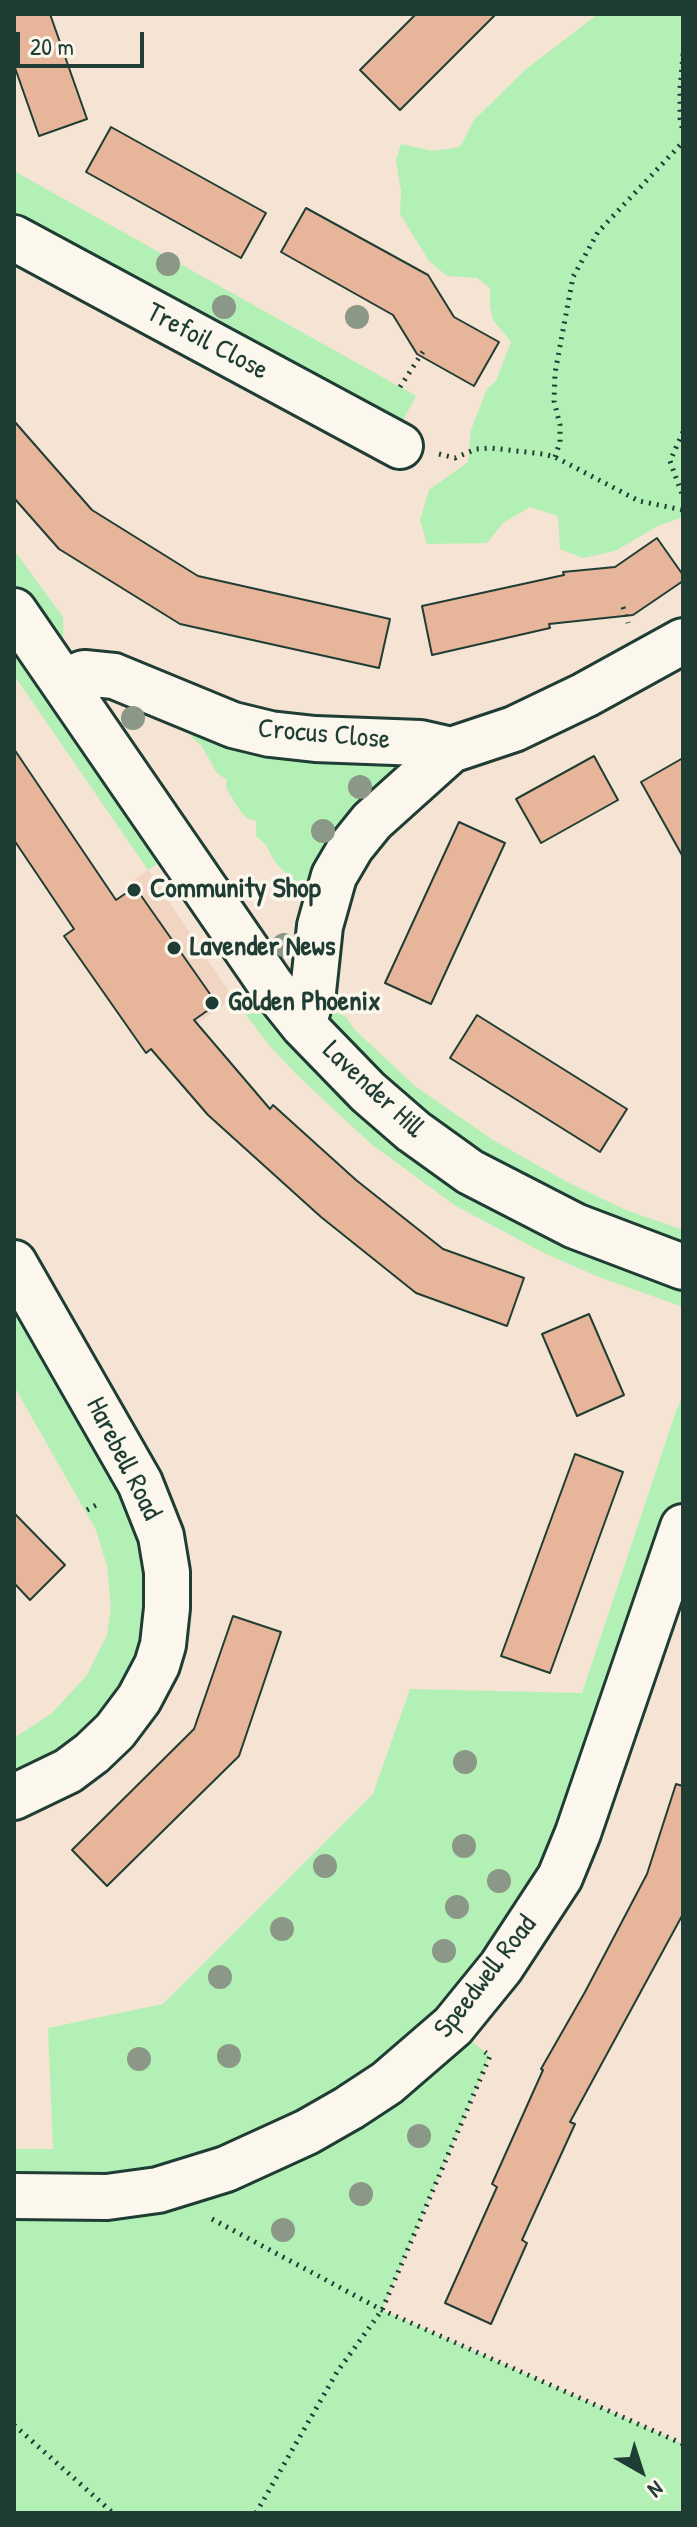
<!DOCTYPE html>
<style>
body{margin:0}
#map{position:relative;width:697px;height:2527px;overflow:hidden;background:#f5e3d3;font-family:"Patrick Hand",sans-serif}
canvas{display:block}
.frame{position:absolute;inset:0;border:16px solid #1f3d34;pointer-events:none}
.north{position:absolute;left:601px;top:2431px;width:80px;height:80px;-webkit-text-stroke:6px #fbf7ec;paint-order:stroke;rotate:141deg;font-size:22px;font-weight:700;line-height:32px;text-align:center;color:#1f3d34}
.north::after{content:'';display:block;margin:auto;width:28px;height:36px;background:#1f3d34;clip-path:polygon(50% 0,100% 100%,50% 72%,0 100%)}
.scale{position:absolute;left:16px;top:32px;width:128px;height:36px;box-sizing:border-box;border:4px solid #1f3d34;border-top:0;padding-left:10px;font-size:24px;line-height:28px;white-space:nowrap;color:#1f3d34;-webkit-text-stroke:6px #fbf7ec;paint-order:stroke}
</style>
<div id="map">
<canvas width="697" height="2527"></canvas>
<div class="frame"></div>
<div class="north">N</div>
<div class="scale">20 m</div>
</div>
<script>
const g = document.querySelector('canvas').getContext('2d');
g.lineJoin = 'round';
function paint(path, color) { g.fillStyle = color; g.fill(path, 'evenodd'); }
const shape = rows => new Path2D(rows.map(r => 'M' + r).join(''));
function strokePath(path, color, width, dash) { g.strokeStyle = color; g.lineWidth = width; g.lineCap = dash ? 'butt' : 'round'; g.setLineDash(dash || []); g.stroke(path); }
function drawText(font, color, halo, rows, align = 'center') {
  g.font = font + ' "Patrick Hand",sans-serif'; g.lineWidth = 7; g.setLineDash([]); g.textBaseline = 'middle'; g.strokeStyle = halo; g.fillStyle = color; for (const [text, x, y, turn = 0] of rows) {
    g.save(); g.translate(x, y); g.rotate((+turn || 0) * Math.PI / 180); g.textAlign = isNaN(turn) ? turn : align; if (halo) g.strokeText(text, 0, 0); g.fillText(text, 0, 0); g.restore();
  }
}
const built = shape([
 [148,870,233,998,186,1031,102,910,134,887,131,882]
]);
const green = shape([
 [598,14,683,14,683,517,658,526,615,551,583,558,560,549,558,516,530,507,503,523,487,543,427,544,420,520,429,490,468,462,471,430,487,389,496,381,511,342,493,320,490,306,490,288,477,278,447,276,429,261,400,214,401,191,396,160,401,144,433,151,460,147,474,120,525,70],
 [14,171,416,396,391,442,14,238],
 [14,550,63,617,64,681,177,850,148,870,14,675],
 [193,726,401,764,402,767,311,892,303,896,298,892,289,877,275,862,266,845,256,836,256,821,247,818,241,812,226,788,227,780,217,773,201,745,192,738,190,732],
 [265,976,346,1017,355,1030,415,1086,493,1140,567,1182,626,1210,683,1230,683,1307,599,1277,544,1253,456,1206,371,1144,297,1075,269,1045,233,998],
 [14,1263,140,1483,157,1665,14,1797,14,1738,52,1713,87,1675,107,1635,111,1607,107,1566,96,1530,14,1386],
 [683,1396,683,1527,578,1833,453,2026,490,2056,382,2310,683,2444,683,2513,14,2513,14,2149,53,2149,48,2028,163,2004,373,1794,410,1689,582,1693,676,1411]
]);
const building = shape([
 [14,14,50,14,87,119,39,136,14,65,14,14],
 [416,14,496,14,400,110,360,70,416,14],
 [111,127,266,213,241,258,86,172,111,127],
 [306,208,428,275,454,317,499,342,474,386,417,354,393,315,281,252,306,208],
 [14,421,92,510,198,576,390,619,379,668,180,624,59,549,14,498,14,421],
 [657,538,683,575,683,581,633,615,549,624,550,628,432,655,422,606,564,575,563,572,615,567,657,538],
 [14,749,116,900,135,887,217,1004,194,1020,270,1109,273,1105,356,1180,443,1249,524,1278,507,1326,416,1293,321,1217,208,1115,151,1049,146,1053,64,936,74,929,14,840,14,749],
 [594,756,618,800,541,843,516,799,594,756],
 [683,758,683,857,641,782,683,758],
 [459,822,505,843,431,1004,385,983,459,822],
 [477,1015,627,1109,600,1152,450,1058,477,1015],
 [589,1314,624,1395,577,1416,542,1334,589,1314],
 [575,1454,623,1472,550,1673,501,1656,575,1454],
 [14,1513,65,1565,30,1600,14,1583,14,1513],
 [233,1616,281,1632,239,1756,107,1886,72,1850,194,1729,233,1616],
 [676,1784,683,1786,683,1914,570,2122,575,2124,522,2240,527,2243,491,2324,445,2303,497,2187,492,2184,543,2070,541,2069,585,1992,647,1874,676,1784]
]);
const path = shape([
 [683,54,680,89,680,118,683,132],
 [400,387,426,347],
 [683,432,670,461,683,497],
 [439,454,455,458,476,449,491,448,543,454,555,457,639,501,683,510],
 [555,457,560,442,560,425,554,401,555,373,573,277,598,232,683,142],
 [623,607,628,623],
 [87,1510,100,1503],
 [212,2219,382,2310,683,2444],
 [14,2425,113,2513],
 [256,2513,337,2372,382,2310,490,2056,485,2052]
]);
const minor = shape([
 [14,238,400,446],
 [14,611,271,985,303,1025,368,1092,413,1131,470,1172,575,1226,683,1267],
 [64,681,84,673,114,676,233,725,270,734,315,739,420,743,451,750,514,729,585,695,683,641],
 [303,1025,313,992,320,926,334,876,351,847,372,821,451,750],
 [14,1263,140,1483,161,1536,167,1572,167,1608,163,1645,157,1665,139,1699,115,1731,92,1753,68,1771,14,1797],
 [14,2196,107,2197,158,2190,226,2169,307,2132,349,2108,387,2083,453,2026,501,1967,560,1877,578,1833,683,1527]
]);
const trees = [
 [168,264],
 [224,307],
 [357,317],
 [133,718],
 [360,787],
 [323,831],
 [284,945],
 [465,1762],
 [464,1846],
 [325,1866],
 [499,1881],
 [457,1907],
 [282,1929],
 [444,1951],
 [220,1977],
 [229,2056],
 [139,2059],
 [419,2136],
 [361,2194],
 [283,2230]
];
const markers = [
 [134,890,8,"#1f3d34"],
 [174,948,8,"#1f3d34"],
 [212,1003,8,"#1f3d34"]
];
const streetNames = [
 ["Trefoil Close",207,342,28],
 ["Crocus Close",324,735,5],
 ["Lavender Hill",373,1090,43],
 ["Harebell Road",123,1459,63],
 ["Speedwell Road",486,1977,-52]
];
const poiNames = [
 ["Community Shop",150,890],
 ["Lavender News",190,948],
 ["Golden Phoenix",228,1003]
];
paint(built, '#f1d5c2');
paint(green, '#b3f0b6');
paint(building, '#e7b599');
strokePath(building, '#1f3d34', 2);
strokePath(minor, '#1f3d34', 50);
strokePath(path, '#1f3d34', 5, [2, 6]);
strokePath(minor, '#fbf7ec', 44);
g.fillStyle = '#8b9787';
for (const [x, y] of trees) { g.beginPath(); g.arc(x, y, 12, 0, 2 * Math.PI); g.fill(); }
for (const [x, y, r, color] of markers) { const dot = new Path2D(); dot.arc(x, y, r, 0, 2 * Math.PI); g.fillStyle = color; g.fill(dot); strokePath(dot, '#fbf7ec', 3); }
drawText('28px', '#1f3d34', '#fbf7ec', streetNames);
drawText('bold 28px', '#1f3d34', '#fbf7ec', poiNames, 'left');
</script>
